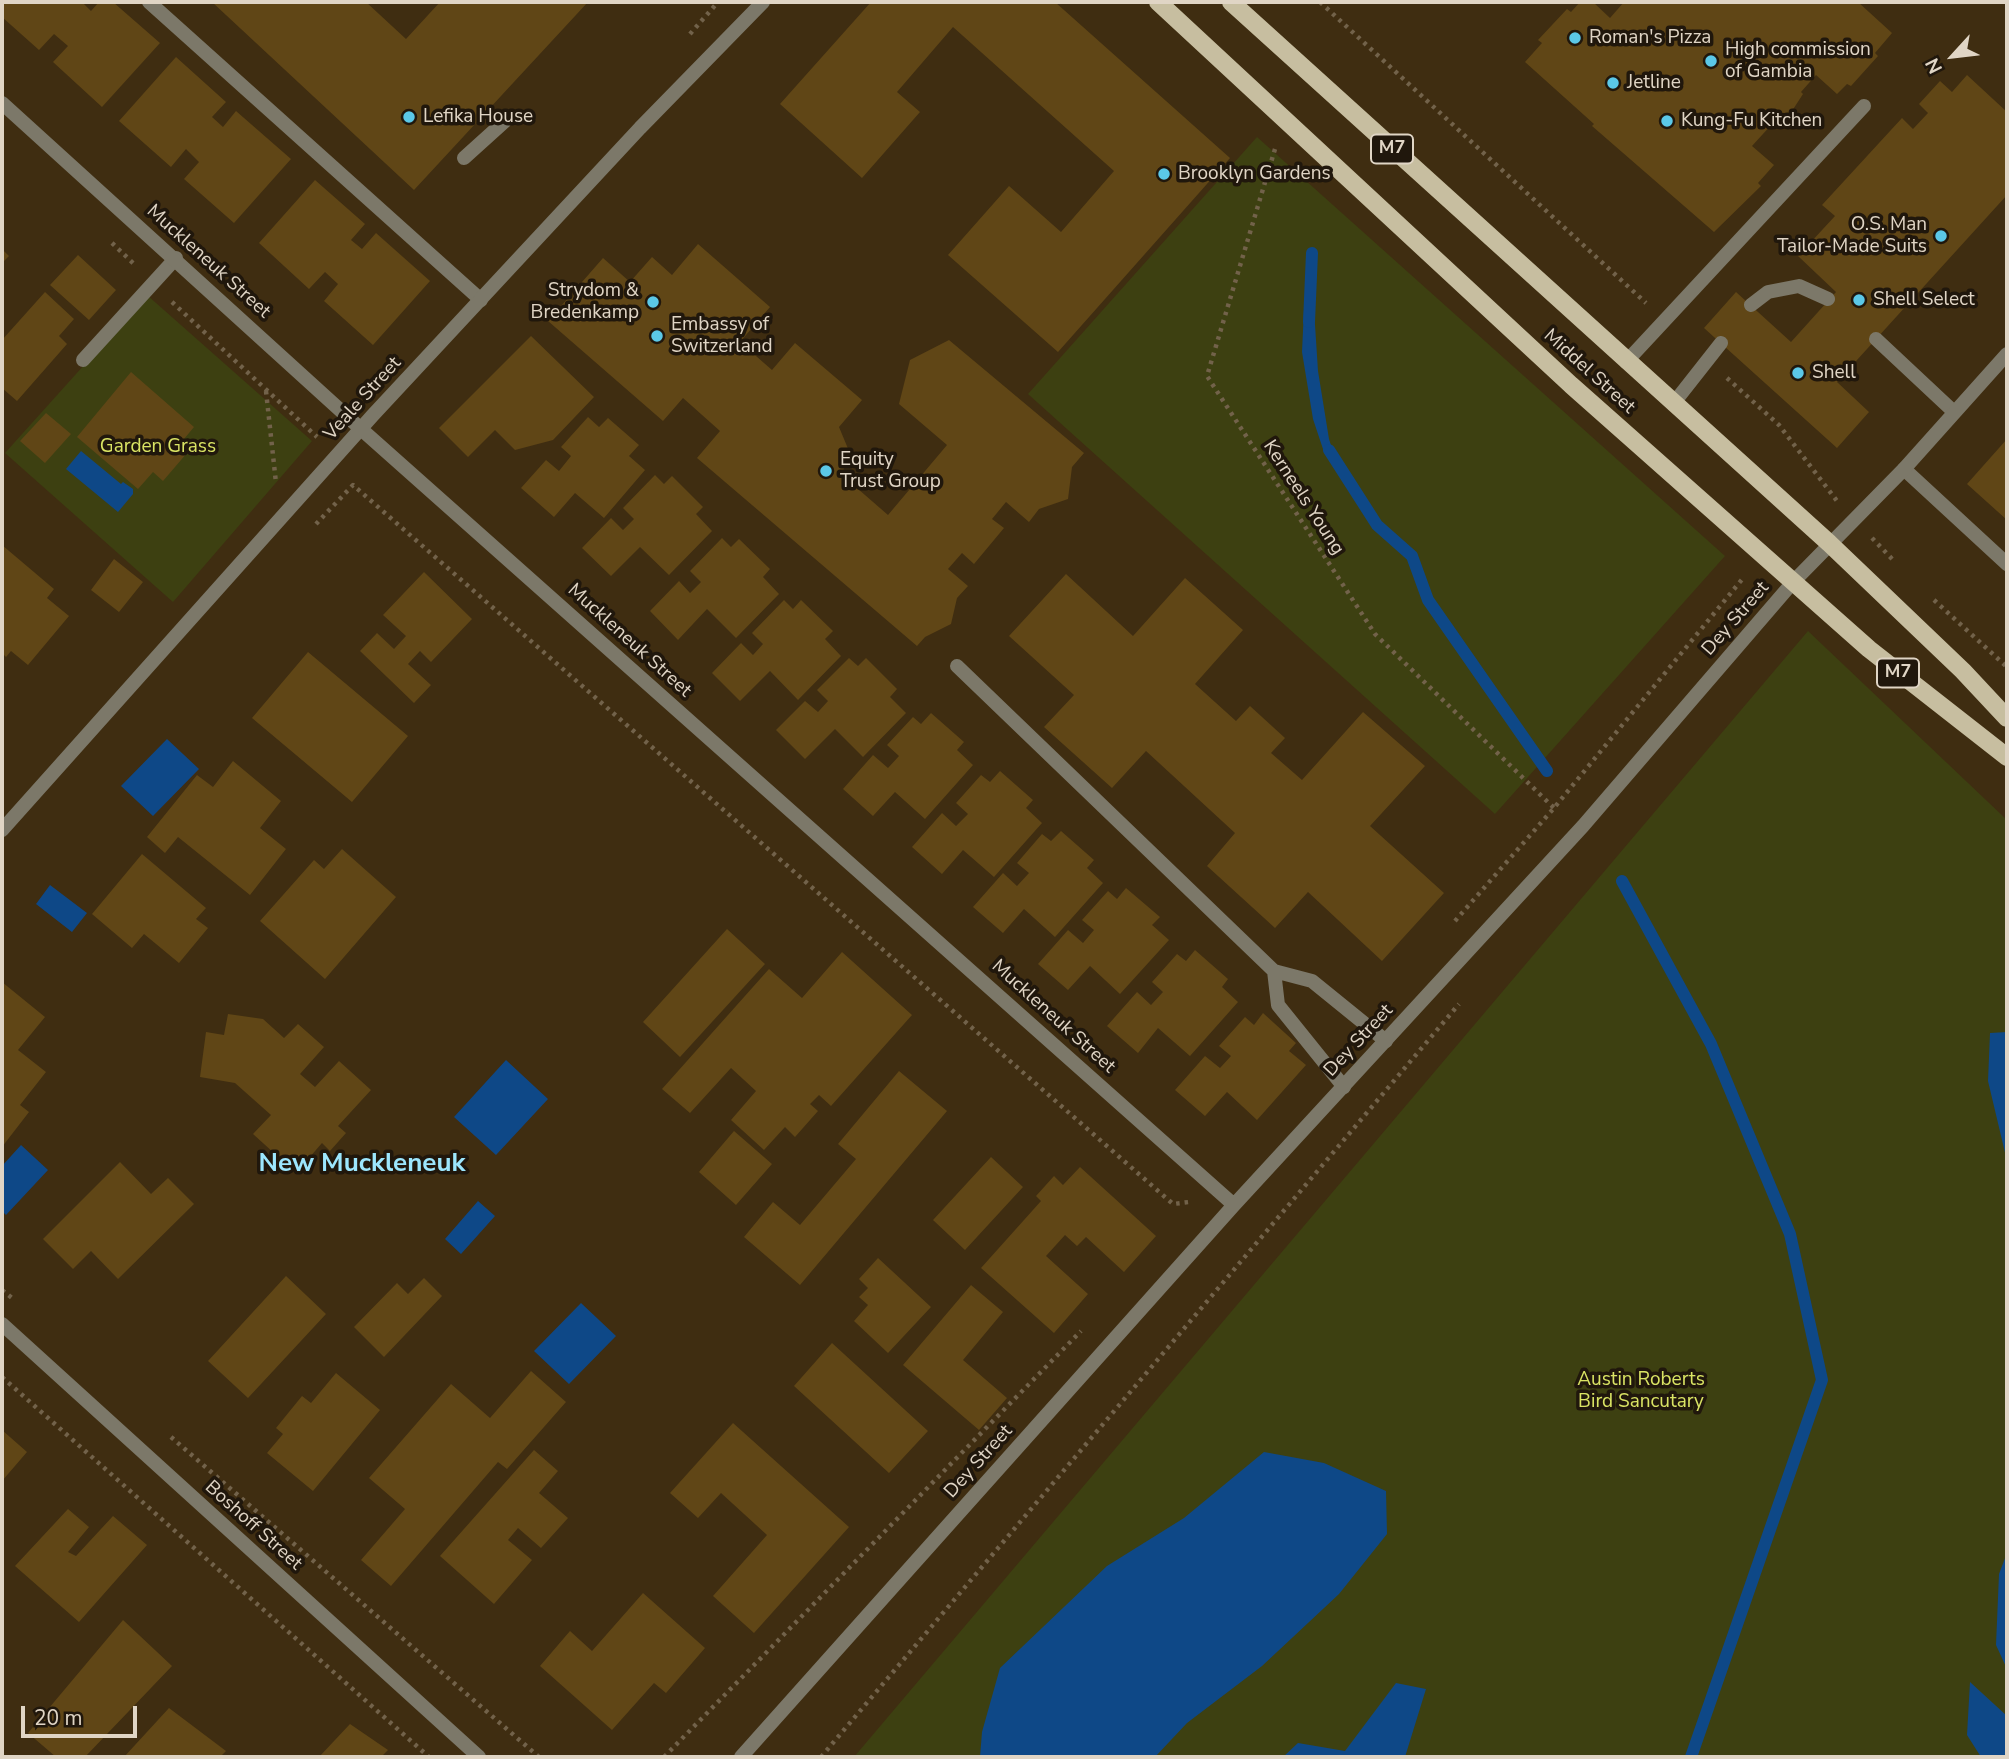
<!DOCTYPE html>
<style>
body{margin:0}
#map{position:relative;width:2009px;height:1759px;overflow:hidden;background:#3f2d11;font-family:"Nunito Sans",sans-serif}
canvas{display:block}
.frame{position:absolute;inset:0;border:4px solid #e0d5c5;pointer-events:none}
.north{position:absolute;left:1918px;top:21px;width:70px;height:70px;-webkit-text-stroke:5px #20170c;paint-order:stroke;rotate:243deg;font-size:19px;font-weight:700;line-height:28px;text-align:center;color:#e0d5c5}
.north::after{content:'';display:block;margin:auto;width:24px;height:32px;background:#e0d5c5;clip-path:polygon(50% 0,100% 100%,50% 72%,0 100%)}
.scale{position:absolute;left:21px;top:1706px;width:116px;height:32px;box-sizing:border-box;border:4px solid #e0d5c5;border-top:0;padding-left:9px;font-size:21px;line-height:24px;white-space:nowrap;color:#e0d5c5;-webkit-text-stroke:5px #20170c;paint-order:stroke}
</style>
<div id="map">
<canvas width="2009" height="1759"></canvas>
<div class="frame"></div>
<div class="north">N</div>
<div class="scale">20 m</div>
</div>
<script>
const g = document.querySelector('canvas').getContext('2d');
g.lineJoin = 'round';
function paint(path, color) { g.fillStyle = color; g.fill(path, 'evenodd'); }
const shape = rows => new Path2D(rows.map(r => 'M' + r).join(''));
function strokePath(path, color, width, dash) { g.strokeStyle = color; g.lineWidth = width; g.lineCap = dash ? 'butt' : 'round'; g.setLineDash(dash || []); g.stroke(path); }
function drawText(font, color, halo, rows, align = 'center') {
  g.font = font + ' "Nunito Sans",sans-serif'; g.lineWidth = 7; g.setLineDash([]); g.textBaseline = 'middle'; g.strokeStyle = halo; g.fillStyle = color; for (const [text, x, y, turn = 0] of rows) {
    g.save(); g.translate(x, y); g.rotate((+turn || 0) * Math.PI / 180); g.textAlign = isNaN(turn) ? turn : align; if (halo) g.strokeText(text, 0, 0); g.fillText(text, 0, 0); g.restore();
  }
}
const green = shape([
 [1257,137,1725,556,1495,814,1028,394],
 [147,295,312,441,173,602,5,453],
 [1808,631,2007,820,2007,1757,854,1757]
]);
const water = shape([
 [1304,309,1314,309,1318,371,1329,439,1337,464,1334,464,1324,452,1313,419,1302,352],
 [81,451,121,484,123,482,133,489,133,494,118,512,66,469],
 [167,739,199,769,153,816,121,786],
 [50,885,87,913,72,932,36,904],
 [2007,1032,2007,1161,1988,1081,1990,1033],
 [506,1060,548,1099,496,1155,454,1117],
 [21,1145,48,1170,6,1215,2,1211,2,1166],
 [478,1201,495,1216,461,1254,445,1239],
 [581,1303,616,1336,569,1384,534,1351],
 [1264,1452,1324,1463,1386,1491,1387,1534,1339,1594,1262,1666,1187,1723,1155,1757,980,1757,982,1732,1000,1668,1107,1566,1184,1518],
 [2007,1553,2007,1669,1996,1645,1999,1574],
 [1970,1682,2007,1716,2007,1757,1981,1757,1967,1735],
 [1396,1683,1426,1689,1405,1757,1283,1757,1298,1743,1345,1751]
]);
const stream = shape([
 [1309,322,1312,253],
 [1329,450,1377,525,1412,556,1428,600,1547,771],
 [1622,881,1711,1044,1790,1234,1822,1380,1691,1757]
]);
const building = shape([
 [2,2,82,2,91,11,99,2,113,2,160,43,102,107,53,62,68,46,54,34,39,50,2,17],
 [212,2,366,2,406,39,440,2,588,2,414,190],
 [871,2,1055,2,1230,158,1058,352,948,255,1009,186,1061,232,1114,171,953,27,897,92,920,112,862,178,780,104],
 [1580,2,1593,2,1610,18,1624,2,1858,2,1892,33,1875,53,1878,56,1851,86,1847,84,1837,94,1816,75,1801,92,1803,94,1792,111,1776,125,1773,123,1752,146,1774,165,1758,183,1761,186,1714,232,1592,126,1594,124,1525,62,1542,43,1538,40,1567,9,1571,12],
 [176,57,226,102,212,117,223,127,236,111,291,159,234,223,184,179,199,162,186,149,171,167,119,121],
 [1967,75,2007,112,2007,195,1837,382,1869,412,1837,448,1704,328,1736,292,1791,342,1836,292,1798,256,1835,216,1822,205,1902,118,1913,129,1928,113,1919,104,1940,81,1952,92],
 [315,180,365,224,351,240,362,249,376,233,430,281,373,345,324,301,338,284,325,272,309,289,259,243],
 [698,244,770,307,740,342,772,370,795,343,862,400,839,427,849,451,842,475,888,515,947,445,899,404,910,360,949,340,1084,453,1072,467,1068,499,1039,509,1029,522,1006,502,992,519,1004,528,974,564,962,553,948,569,968,586,957,598,951,624,925,637,917,646,697,458,720,431,683,398,663,421,548,321,603,258,630,282,652,257,672,275],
 [2,249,9,256,2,263],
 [78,255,116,290,89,320,50,285],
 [45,292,74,319,59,336,67,344,17,401,2,388,2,340],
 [531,336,594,397,553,440,515,450,495,430,468,457,439,428],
 [131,372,194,427,184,439,193,446,163,481,153,472,138,489,77,437],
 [46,413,71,434,45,463,20,441],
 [588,417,599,427,608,418,639,445,629,456,645,470,604,518,575,493,554,517,521,488,546,460,559,471,571,456,561,447],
 [2007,439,2007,520,1967,484],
 [655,475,664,484,672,476,703,507,696,514,712,531,669,575,640,547,611,576,582,548,611,518,623,530,634,519,623,508],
 [722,538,731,547,739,539,770,569,763,577,779,594,736,638,707,609,678,640,650,611,679,581,690,593,701,582,690,571],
 [2,545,54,589,47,598,69,616,28,665,11,651,6,657,2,653],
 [114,559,143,582,119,612,91,590],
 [424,572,472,619,431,662,420,651,408,664,431,685,414,703,360,651,377,633,394,649,406,636,383,615],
 [1066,574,1133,636,1185,578,1243,630,1195,684,1236,721,1250,706,1285,738,1271,753,1302,780,1363,712,1425,766,1370,826,1444,893,1382,961,1308,892,1275,928,1207,866,1235,833,1146,751,1112,788,1044,727,1074,695,1009,636],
 [784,600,793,609,801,600,833,631,825,639,841,656,798,700,770,671,740,701,712,673,741,643,753,655,763,644,752,633],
 [308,652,408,736,352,802,252,718],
 [849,658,858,666,866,658,897,689,890,697,906,713,863,757,835,729,805,759,776,730,805,701,818,712,828,701,817,690],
 [931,713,964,742,957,750,973,765,925,819,895,792,873,816,843,789,873,755,888,768,899,756,887,745,913,717,921,724],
 [233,761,281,801,260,828,286,849,250,895,178,837,165,853,147,837,197,775,213,787],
 [1000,771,1033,800,1026,808,1042,823,994,877,963,850,942,874,912,847,942,813,956,826,968,814,956,803,981,775,990,782],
 [1061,831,1094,860,1087,868,1103,883,1055,937,1024,909,1003,933,973,907,1003,873,1017,886,1029,873,1017,863,1042,834,1051,841],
 [342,849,396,897,325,979,260,921,314,860,324,869],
 [142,854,206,908,196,919,208,928,179,963,144,934,132,948,92,914],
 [1126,888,1160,917,1152,925,1169,940,1120,994,1090,966,1068,990,1038,964,1068,930,1083,943,1094,930,1082,920,1108,891,1117,899],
 [727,929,765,964,680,1057,643,1022],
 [1195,950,1228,979,1222,987,1238,1002,1190,1056,1158,1028,1138,1053,1107,1026,1137,992,1151,1005,1163,992,1152,982,1177,954,1186,961],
 [842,952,912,1015,831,1106,819,1095,810,1104,818,1111,795,1137,785,1127,764,1150,731,1120,756,1091,731,1068,690,1113,662,1089,769,969,802,998],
 [2,982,45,1017,18,1050,46,1072,20,1105,29,1112,2,1147],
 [1263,1013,1296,1043,1289,1051,1306,1065,1257,1120,1227,1092,1205,1116,1175,1090,1205,1056,1220,1068,1231,1056,1219,1046,1245,1017,1254,1025],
 [228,1014,263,1019,284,1038,298,1024,324,1047,300,1074,315,1087,339,1061,371,1090,338,1126,346,1133,330,1151,322,1143,296,1173,253,1134,271,1115,235,1083,200,1077,206,1032,224,1035],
 [899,1071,947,1111,800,1285,744,1237,773,1202,800,1225,856,1159,838,1144],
 [734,1131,772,1164,736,1205,699,1172],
 [991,1157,1023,1187,965,1250,933,1220],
 [120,1162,151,1194,168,1178,194,1204,118,1279,91,1251,73,1269,43,1239],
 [1080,1167,1156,1236,1124,1272,1086,1237,1077,1246,1065,1235,1046,1256,1088,1294,1054,1333,981,1268,1041,1201,1036,1196,1054,1176,1063,1185],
 [878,1258,931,1307,888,1353,854,1321,868,1305,859,1297,868,1288,859,1279],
 [286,1276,326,1314,248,1398,208,1361],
 [424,1278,442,1296,384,1357,354,1327,397,1283,408,1294],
 [971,1285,1003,1312,963,1360,1007,1398,979,1430,903,1365],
 [832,1343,928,1431,889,1473,794,1386],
 [531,1371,566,1402,507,1469,498,1462,391,1586,361,1560,405,1509,369,1478,451,1384,490,1418],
 [336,1373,380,1410,313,1491,267,1453,283,1434,276,1428,302,1396,311,1403],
 [733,1423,849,1527,754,1633,713,1596,767,1535,721,1493,698,1518,670,1493],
 [2,1430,27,1452,2,1481],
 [534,1450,558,1471,539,1493,568,1518,541,1548,518,1528,508,1540,532,1560,494,1604,440,1556],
 [68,1509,89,1527,68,1552,76,1556,113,1516,147,1545,79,1622,15,1566],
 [643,1593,705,1648,666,1693,654,1683,612,1730,540,1666,570,1631,592,1651],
 [123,1620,172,1666,85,1757,56,1757,28,1733],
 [169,1708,226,1751,220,1757,124,1757],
 [350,1724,388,1750,381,1757,319,1757]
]);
const path = shape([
 [1320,2,1646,303],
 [690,34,718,2],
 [1275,149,1207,376,1375,634,1554,808],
 [112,243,134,264],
 [172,302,317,437],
 [1727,378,1779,425,1837,501],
 [266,391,276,483],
 [316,524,353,485,1173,1204,1189,1202],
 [1872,538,1895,562],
 [1934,600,2007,667],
 [1455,921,1554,808,1744,577],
 [2,1290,12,1298],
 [2,1377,429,1757],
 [171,1437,539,1757],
 [664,1757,1081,1331],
 [821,1757,1459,1004]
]);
const service = shape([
 [149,2,481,300],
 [464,158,505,121],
 [1751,305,1768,292,1799,286,1828,299],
 [1876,339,1954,412],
 [83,360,176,258],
 [1626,362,1864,106],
 [1673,404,1721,343],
 [1904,469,2007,564],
 [957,666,1274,971,1312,981,1386,1041],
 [1274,971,1278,1005,1344,1087]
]);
const minor = shape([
 [2,103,361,429,1234,1205],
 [2,830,373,415,640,128,763,2],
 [2,1324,479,1757],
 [741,1757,1234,1205,1583,826,1794,581,1904,469,2007,354]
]);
const primary = shape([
 [1158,2,1571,385,1869,649,2007,757],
 [1231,2,1829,543,1963,671,2007,718]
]);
const markers = [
 [1575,38,7,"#5bc8e7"],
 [1711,61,7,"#5bc8e7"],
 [1613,83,7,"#5bc8e7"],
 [409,117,7,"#5bc8e7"],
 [1667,121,7,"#5bc8e7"],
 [1164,174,7,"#5bc8e7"],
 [1941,236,7,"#5bc8e7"],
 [1859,300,7,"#5bc8e7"],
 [653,302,7,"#5bc8e7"],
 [657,336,7,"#5bc8e7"],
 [1798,373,7,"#5bc8e7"],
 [826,471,7,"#5bc8e7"]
];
const shields = [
 [1392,149,42],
 [1898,673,42]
];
const shieldNames = [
 ["M7",1392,149],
 ["M7",1898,673]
];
const poiNames = [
 ["Roman's Pizza",1589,38],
 ["High commission",1725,50],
 ["of Gambia",1725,72],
 ["Jetline",1627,83],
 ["Lefika House",423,117],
 ["Kung-Fu Kitchen",1681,121],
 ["Brooklyn Gardens",1178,174],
 ["O.S. Man",1927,225,"right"],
 ["Tailor-Made Suits",1927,247,"right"],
 ["Strydom &",639,291,"right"],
 ["Bredenkamp",639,313,"right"],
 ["Shell Select",1873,300],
 ["Embassy of",671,325],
 ["Switzerland",671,347],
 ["Shell",1812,373],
 ["Equity",840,460],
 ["Trust Group",840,482]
];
const streetNames = [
 ["Muckleneuk Street",208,262,42],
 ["Middel Street",1589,372,42],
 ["Veale Street",363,399,-48],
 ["Kerneels Young",1303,498,57],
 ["Dey Street",1736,619,-49],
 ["Muckleneuk Street",629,641,42],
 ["Muckleneuk Street",1053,1017,42],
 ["Dey Street",1359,1041,-47],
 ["Dey Street",979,1462,-48],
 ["Boshoff Street",253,1526,42]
];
const parkNames = [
 ["Garden Grass",158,447],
 ["Austin Roberts",1641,1380],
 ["Bird Sancutary",1641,1402]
];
const districtNames = [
 ["New Muckleneuk",362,1165]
];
paint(green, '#3d4011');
paint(water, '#0e4887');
strokePath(stream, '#0e4887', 12);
paint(building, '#604616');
strokePath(path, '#72624a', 4.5, [3.5, 5]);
strokePath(service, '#7c7869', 14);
strokePath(minor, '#7c7869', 14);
strokePath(primary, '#c7bea0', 18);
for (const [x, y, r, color] of markers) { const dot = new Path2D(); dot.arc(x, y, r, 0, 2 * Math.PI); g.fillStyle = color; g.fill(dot); strokePath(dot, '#20170c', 2.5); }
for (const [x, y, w] of shields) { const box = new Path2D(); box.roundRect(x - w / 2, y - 14.5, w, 29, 5); g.fillStyle = '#20170c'; g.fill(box); strokePath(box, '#e0d5c5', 2); }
drawText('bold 18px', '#e0d5c5', null, shieldNames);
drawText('19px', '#e0d5c5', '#20170c', poiNames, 'left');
drawText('19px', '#e0d5c5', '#20170c', streetNames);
drawText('19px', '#dae464', '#20170c', parkNames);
drawText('bold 26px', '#9ce6fd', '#20170c', districtNames);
</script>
